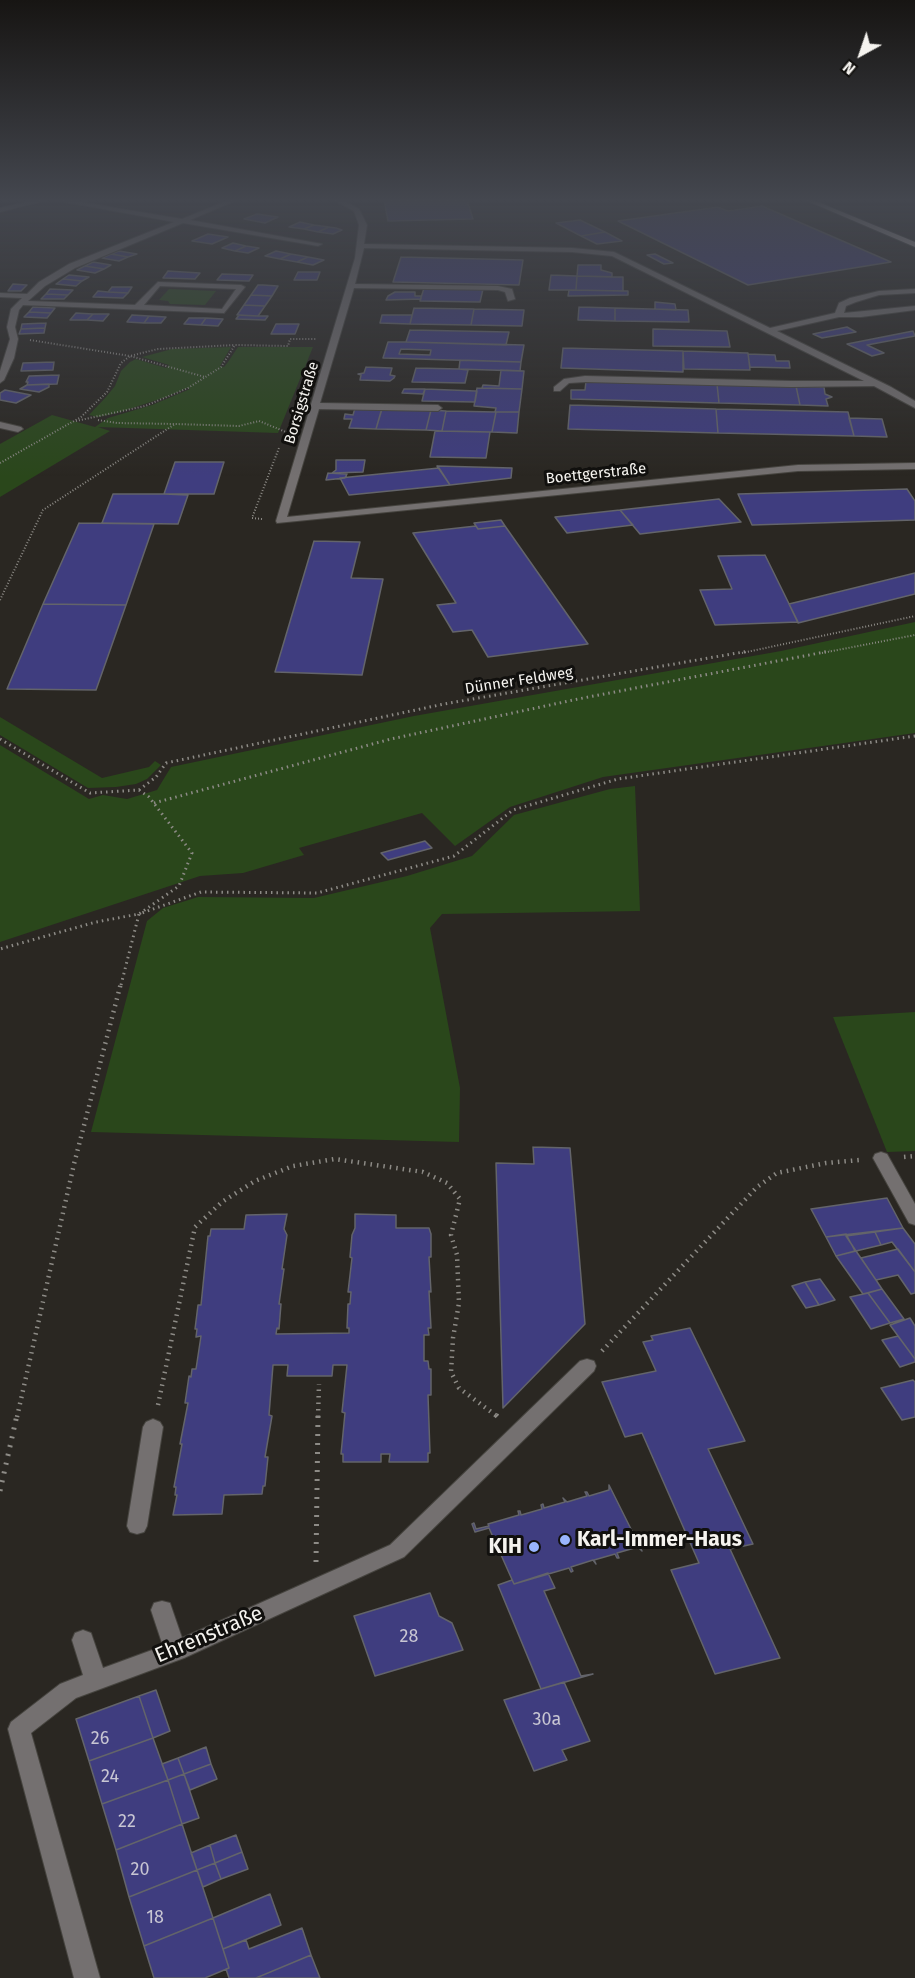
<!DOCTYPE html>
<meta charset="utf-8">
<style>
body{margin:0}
#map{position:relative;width:915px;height:1978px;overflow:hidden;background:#2a2722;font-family:"Fira Sans",sans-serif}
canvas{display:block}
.north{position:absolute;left:831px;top:24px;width:60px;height:60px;-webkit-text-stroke:4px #11100e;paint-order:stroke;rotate:220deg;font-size:16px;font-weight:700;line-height:24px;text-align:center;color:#f5f3ef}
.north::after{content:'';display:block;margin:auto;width:21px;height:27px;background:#f5f3ef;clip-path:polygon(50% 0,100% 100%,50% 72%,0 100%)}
</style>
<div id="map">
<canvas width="915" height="1978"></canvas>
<div class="north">N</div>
</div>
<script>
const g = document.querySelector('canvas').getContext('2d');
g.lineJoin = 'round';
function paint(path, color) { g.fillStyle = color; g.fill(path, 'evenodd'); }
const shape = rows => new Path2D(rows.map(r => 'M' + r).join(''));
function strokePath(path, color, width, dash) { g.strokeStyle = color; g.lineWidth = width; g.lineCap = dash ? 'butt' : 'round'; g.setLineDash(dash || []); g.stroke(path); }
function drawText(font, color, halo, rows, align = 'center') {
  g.font = font + ' "Fira Sans",sans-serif'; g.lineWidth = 6; g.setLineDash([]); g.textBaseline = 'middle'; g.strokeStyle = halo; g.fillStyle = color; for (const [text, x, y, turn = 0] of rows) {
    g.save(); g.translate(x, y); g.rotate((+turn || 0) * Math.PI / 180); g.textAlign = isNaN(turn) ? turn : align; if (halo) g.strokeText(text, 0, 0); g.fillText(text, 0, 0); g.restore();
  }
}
const green = shape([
 [169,289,216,291,205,305,170,304,168,301,159,300],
 [231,347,220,366,224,367,228,362,238,347,313,347,278,433,98,427,110,431,0,497,0,444,52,415,95,427,108,418,152,405,190,389,187,388,166,397,117,413,98,417,89,415,106,397,115,386,121,371,130,362,136,359,166,368,169,365,142,357,172,349],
 [915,622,915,733,603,777,510,807,455,846,422,813,299,848,304,855,243,873,200,876,0,942,0,745,89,799,103,795,127,799,157,790,171,767,414,716,781,651],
 [0,717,102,778,149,767,155,761,161,765,147,779,136,784,116,787,88,788,0,735],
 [635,786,640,911,442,914,430,928,460,1088,459,1142,91,1132,147,921,163,908,198,897,314,898,407,876,472,856,514,815,610,789],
 [915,1012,915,1151,887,1152,833,1017]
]);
const building = shape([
 [384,200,467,200,473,219,388,221,384,200],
 [762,206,891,262,748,285,618,221,718,207,728,211,762,206],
 [257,214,278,217,265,223,244,219,257,214],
 [580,220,605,232,581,236,556,223,580,220],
 [300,222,314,225,304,229,289,227,300,222],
 [314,225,329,227,318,232,304,229,314,225],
 [329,227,336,228,342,230,333,234,318,232,329,227],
 [605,232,622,241,597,244,581,236,605,232],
 [208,234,228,237,212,244,192,241,208,234],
 [233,243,246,246,235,251,222,248,233,243],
 [246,246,259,248,248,253,235,251,246,246],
 [119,251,137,254,128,257,111,254,119,251],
 [276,251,291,254,280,259,265,256,276,251],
 [111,254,128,257,119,261,102,258,111,254],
 [291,254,308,257,297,262,280,259,291,254],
 [655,254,673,263,664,264,647,255,655,254],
 [308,257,324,260,313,265,297,262,308,257],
 [401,257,523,260,519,285,393,282,401,257],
 [93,262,111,265,104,269,85,266,93,262],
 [578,265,601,265,601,270,612,273,612,277,577,276,578,265],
 [85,266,104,269,95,273,77,270,85,266],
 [168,271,200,273,195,279,163,278,168,271],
 [298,272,320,272,317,280,294,280,298,272],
 [222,274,253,275,249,281,217,280,222,274],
 [69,275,89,277,82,281,63,279,69,275],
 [551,275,577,276,576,290,549,290,551,275],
 [577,276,623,277,623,291,576,290,577,276],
 [63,279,82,281,76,286,56,284,63,279],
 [13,284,27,285,21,291,8,291,13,284],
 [258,285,263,285,278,286,272,296,251,295,258,285],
 [112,287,132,287,128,293,108,292,112,287],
 [424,288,483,289,480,302,420,301,424,288],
 [50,289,73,290,68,295,46,294,50,289],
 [569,290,628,291,628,295,568,296,569,290],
 [98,291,108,292,128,293,123,298,93,297,98,291],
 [395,292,415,292,415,296,421,296,421,299,386,300,388,296,395,292],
 [46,294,68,295,64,299,41,299,46,294],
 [251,295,272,296,265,306,244,305,251,295],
 [655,302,675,304,676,310,655,309,655,302],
 [244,305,265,306,258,316,237,315,244,305],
 [33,307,55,308,51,313,29,312,33,307],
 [579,307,615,308,615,321,578,320,579,307],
 [414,308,474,309,471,325,410,324,414,308],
 [615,308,688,310,689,322,615,321,615,308],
 [474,309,524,310,522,326,471,325,474,309],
 [29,312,51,313,47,318,24,317,29,312],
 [76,313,93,314,87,320,70,320,76,313],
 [93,314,109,314,103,321,87,320,93,314],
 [132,315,149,316,144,323,127,322,132,315],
 [239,315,258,316,268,316,265,320,236,319,239,315],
 [382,315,412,315,410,324,380,323,382,315],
 [149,316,166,317,161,323,144,323,149,316],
 [189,318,206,318,201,325,184,324,189,318],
 [206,318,223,319,218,326,201,325,206,318],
 [46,323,45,328,21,329,22,324,46,323],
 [276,324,299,324,295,334,271,334,276,324],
 [847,327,856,332,822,338,813,334,847,327],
 [45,328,44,333,19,334,21,329,45,328],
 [653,329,727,331,730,347,653,346,653,329],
 [410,330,509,332,506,345,406,342,410,330],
 [913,331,915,336,867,345,884,353,872,356,847,344,913,331],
 [388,342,406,342,524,345,521,362,383,358,388,342],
 [401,349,431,350,430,355,399,354,401,349],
 [563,348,683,351,683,372,561,368,563,348],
 [683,351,748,353,750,370,684,369,683,351],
 [748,354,775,355,776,361,789,361,790,368,750,367,748,354],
 [460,360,521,362,520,371,459,369,460,360],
 [54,362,53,370,21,371,23,363,54,362],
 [366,367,392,368,390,375,395,376,394,378,390,381,360,380,361,375,358,374,364,373,366,367],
 [416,368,459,369,468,370,465,383,412,382,416,368],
 [501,370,524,371,522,389,482,388,483,385,499,386,501,370],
 [59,375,57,384,27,385,28,382,26,382,29,376,59,375],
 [586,381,717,384,719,403,571,399,571,390,585,390,586,381],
 [49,384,49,387,39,392,20,389,27,385,49,384],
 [717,384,796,386,800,405,719,403,717,384],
 [796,386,824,387,825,394,832,397,826,399,828,406,800,405,796,386],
 [477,388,522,389,519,412,495,412,496,408,474,406,477,388],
 [404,389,425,389,423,394,402,393,404,389],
 [425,389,476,391,477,391,475,402,422,401,425,389],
 [5,390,31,395,16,403,0,400,0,393,5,390],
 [570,405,716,409,718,433,568,429,570,405],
 [355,408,382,408,376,429,349,428,352,419,344,419,345,414,353,415,355,408],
 [382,409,431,410,426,430,376,429,382,409],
 [716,409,848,412,854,436,718,433,716,409],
 [431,410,446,411,442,431,426,430,431,410],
 [446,411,496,412,492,432,442,431,446,411],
 [496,412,519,412,517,433,492,432,496,412],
 [849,418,882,419,887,437,854,436,849,418],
 [435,431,490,432,486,458,430,457,435,431],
 [336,460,365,460,363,472,332,473,336,470,336,460],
 [175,462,224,462,214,494,164,494,175,462],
 [437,466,512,468,511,478,450,485,437,466],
 [439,468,450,485,349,495,340,478,439,468],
 [328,473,346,474,347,474,345,478,326,480,328,473],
 [907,489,915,501,915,520,752,525,738,494,907,489],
 [113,494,164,494,188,495,178,524,102,523,113,494],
 [719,499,741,522,640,534,620,510,719,499],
 [620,510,633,525,567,533,555,517,620,510],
 [501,520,505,526,478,529,474,523,501,520],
 [79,523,154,524,126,605,43,604,79,523],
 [476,526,478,529,505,526,588,644,488,657,472,630,453,632,437,605,456,603,413,533,476,526],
 [314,541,360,542,351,578,383,579,362,675,275,672,314,541],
 [765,555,798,622,715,625,700,590,732,589,718,556,765,555],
 [915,573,915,594,798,623,789,604,915,573],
 [43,604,126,605,96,690,7,689,43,604],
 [425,841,432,848,388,860,381,853,425,841],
 [533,1147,570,1148,585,1324,503,1408,496,1163,534,1164,533,1147],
 [887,1198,903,1228,826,1237,811,1209,887,1198],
 [287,1214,284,1229,287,1235,282,1269,284,1269,279,1304,281,1304,279,1329,277,1328,276,1334,349,1333,349,1328,347,1328,348,1304,350,1304,351,1292,348,1292,352,1258,350,1257,352,1235,355,1228,355,1214,396,1215,396,1228,429,1228,431,1234,431,1257,429,1257,431,1292,429,1291,431,1328,428,1328,429,1335,424,1335,424,1361,428,1361,429,1369,431,1369,431,1395,428,1395,430,1453,428,1453,428,1462,389,1462,390,1454,381,1454,381,1462,343,1462,343,1454,341,1454,345,1413,342,1412,347,1365,333,1365,332,1376,287,1376,288,1365,273,1365,269,1415,272,1416,265,1457,268,1457,265,1486,263,1486,262,1494,224,1495,222,1514,173,1515,177,1495,175,1495,176,1487,174,1487,182,1444,180,1444,188,1403,185,1403,189,1376,191,1377,192,1369,196,1369,201,1336,196,1337,197,1329,195,1329,198,1305,201,1305,208,1236,210,1236,211,1229,244,1229,246,1215,287,1214],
 [903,1228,915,1244,915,1272,892,1242,881,1245,875,1232,903,1228],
 [875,1232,881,1245,856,1251,846,1236,875,1232],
 [846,1234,855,1251,836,1256,826,1237,846,1234],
 [898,1249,915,1272,915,1293,911,1294,898,1275,876,1280,861,1258,898,1249],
 [856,1251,876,1280,882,1289,863,1294,836,1256,856,1251],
 [820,1279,835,1300,819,1305,805,1282,820,1279],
 [805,1282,819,1305,806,1308,792,1286,805,1282],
 [882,1289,904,1319,890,1323,868,1293,882,1289],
 [868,1293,890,1323,871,1329,850,1297,868,1293],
 [910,1318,915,1326,915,1359,890,1325,910,1318],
 [690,1328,745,1441,708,1449,753,1544,730,1549,780,1658,715,1674,671,1570,699,1563,642,1433,625,1437,602,1382,656,1371,643,1342,653,1340,651,1336,690,1328],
 [898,1336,915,1359,915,1362,900,1367,882,1340,898,1336],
 [913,1380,915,1382,915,1417,902,1420,881,1388,913,1380],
 [609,1485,642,1551,638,1547,617,1553,619,1558,617,1558,615,1554,594,1560,596,1564,593,1560,571,1567,573,1571,571,1572,569,1568,514,1584,489,1528,475,1532,472,1524,474,1523,476,1529,489,1526,488,1524,519,1515,518,1511,520,1511,521,1515,542,1509,541,1505,543,1504,544,1508,565,1502,563,1498,567,1502,587,1496,585,1492,587,1492,589,1496,609,1490,609,1485],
 [548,1573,555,1588,544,1591,581,1676,593,1674,541,1689,498,1585,512,1580,514,1584,548,1573],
 [430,1593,439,1616,452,1623,463,1650,375,1676,354,1616,430,1593],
 [564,1682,590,1741,562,1750,567,1760,534,1771,504,1700,564,1682],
 [156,1690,170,1731,153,1738,139,1696,156,1690],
 [139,1696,153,1738,89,1761,76,1719,139,1696],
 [153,1738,168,1780,102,1804,89,1761,153,1738],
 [206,1747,211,1764,184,1774,178,1758,206,1747],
 [178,1758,184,1774,168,1780,162,1764,178,1758],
 [211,1764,217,1779,190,1790,184,1774,211,1764],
 [184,1774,199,1818,182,1824,168,1780,184,1774],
 [168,1780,182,1824,116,1850,102,1804,168,1780],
 [182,1824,197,1870,129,1897,116,1850,182,1824],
 [236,1835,242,1852,215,1863,210,1845,236,1835],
 [210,1845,215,1863,197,1870,191,1853,210,1845],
 [242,1852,248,1869,221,1879,215,1863,242,1852],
 [215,1863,221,1879,203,1887,197,1870,215,1863],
 [197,1870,213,1918,144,1946,129,1897,197,1870],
 [270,1894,281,1925,223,1949,213,1918,270,1894],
 [213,1918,229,1968,205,1978,154,1978,144,1946,213,1918],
 [302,1928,311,1955,256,1978,229,1978,226,1969,229,1968,223,1949,246,1940,249,1949,302,1928],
 [311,1955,320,1978,256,1978,311,1955]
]);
const pathFar3 = shape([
 [30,340,130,356,205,377],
 [98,420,117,423,175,424],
 [76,421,145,406,188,388,221,367,235,345,288,346,290,339,317,339],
 [0,463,81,417,107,392,121,363,130,356,158,349,235,345],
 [262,519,252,518,279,448],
 [0,600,43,510,175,424,239,426,259,421,286,432],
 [742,653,915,616],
 [822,653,915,635]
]);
const pathFar2 = shape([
 [0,739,90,793,139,790,149,797,192,853,179,886,139,914,96,922,0,949],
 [139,790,156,777,166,763,444,704,749,651],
 [154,803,391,739,578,699,830,651],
 [121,985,139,914,201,892,317,893,454,856,513,810,618,779,915,736]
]);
const pathFar1 = shape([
 [904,1157,915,1156],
 [602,1351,757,1187,777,1173,826,1163,860,1160],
 [158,1405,195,1227,222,1202,255,1181,293,1166,335,1159,423,1172,447,1183,460,1199,451,1235,457,1255,459,1303,453,1338,451,1372,459,1388,498,1417],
 [17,1417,74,1164,121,983],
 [318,1417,319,1384]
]);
const path = shape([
 [496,1415,499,1418],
 [0,1491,17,1415],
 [316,1562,318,1415]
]);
const minor = shape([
 [36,200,47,200,0,212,0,208,36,200],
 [54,200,68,200,182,219,229,200,237,200,190,220,322,244,318,246,183,223,75,268,45,286,28,301,135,305,158,282,241,285,245,287,224,313,23,305,19,310,15,327,18,339,14,358,4,380,0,383,0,371,10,339,7,327,11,309,22,298,0,297,0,293,27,294,39,282,69,264,174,222,54,200],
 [160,286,236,289,222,309,144,305,160,286],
 [334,200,342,200,359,209,367,225,364,244,572,248,614,252,770,328,835,313,839,303,850,298,879,291,915,289,915,293,879,295,856,302,846,306,844,313,915,306,915,310,861,317,839,317,777,331,891,387,915,401,915,408,874,386,791,387,585,382,569,383,560,391,554,391,554,387,564,379,585,376,791,381,864,381,612,256,572,252,364,248,355,284,498,286,512,289,515,299,508,301,505,292,498,290,354,288,320,403,438,405,442,408,438,411,319,409,287,517,798,465,915,463,915,469,798,471,277,523,276,521,355,258,359,225,354,211,334,200],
 [0,422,21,427,23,429,18,432,0,428,0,422],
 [881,1152,887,1154,915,1204,915,1225,909,1223,873,1158,875,1154,881,1152],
 [587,1359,594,1361,596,1366,594,1371,404,1557,184,1658,76,1698,31,1733,100,1978,74,1978,8,1729,11,1722,60,1684,83,1675,72,1640,75,1633,83,1630,91,1633,103,1668,163,1646,151,1610,154,1603,162,1601,170,1603,182,1638,390,1545,580,1361,587,1359],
 [153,1419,160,1422,163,1427,147,1526,144,1532,137,1534,130,1532,127,1526,143,1427,146,1422,153,1419]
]);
const major = shape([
 [805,200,813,200,915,242,915,247,805,200]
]);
const markers = [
 [565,1540,6,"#99b5fd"],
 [534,1547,6,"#99b5fd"]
];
const farStreetnames = [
 ["Borsigstraße",302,403,-73],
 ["Boettgerstraße",596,474,-6],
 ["Dünner Feldweg",519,681,-9]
];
const nearNumbernames = [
 ["28",409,1637],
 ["30a",547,1720],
 ["26",100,1739],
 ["24",110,1777],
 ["22",127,1822],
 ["20",140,1870],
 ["18",155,1918]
];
const nearPoinames = [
 ["Karl-Immer-Haus",577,1540],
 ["KIH",522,1547,"right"]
];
const nearStreetnames = [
 ["Ehrenstraße",209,1635,-23]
];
paint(green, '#2a471b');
paint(building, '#3f3d7f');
strokePath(building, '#63646a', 1.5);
strokePath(minor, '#46443f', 2);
strokePath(major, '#46443f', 2);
strokePath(pathFar3, '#8d8b86', 2, [1, 2]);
strokePath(pathFar2, '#8d8b86', 3, [1.5, 4]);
strokePath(pathFar1, '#8d8b86', 4.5, [1.5, 5]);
strokePath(path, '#8d8b86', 5, [2, 7]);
paint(minor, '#747070');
paint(major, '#c2bab8');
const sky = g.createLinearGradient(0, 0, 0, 477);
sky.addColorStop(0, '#171513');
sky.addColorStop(0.42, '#44474f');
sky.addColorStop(1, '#44474f00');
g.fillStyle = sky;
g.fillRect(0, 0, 915, 477);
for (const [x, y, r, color] of markers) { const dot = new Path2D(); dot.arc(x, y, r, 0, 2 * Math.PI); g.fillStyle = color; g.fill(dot); strokePath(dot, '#11100e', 2); }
drawText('15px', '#f5f3ef', '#11100e', farStreetnames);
drawText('18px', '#c8c6d3', null, nearNumbernames);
drawText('bold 21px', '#f5f3ef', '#11100e', nearPoinames, 'left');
drawText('21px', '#f5f3ef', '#11100e', nearStreetnames);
</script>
